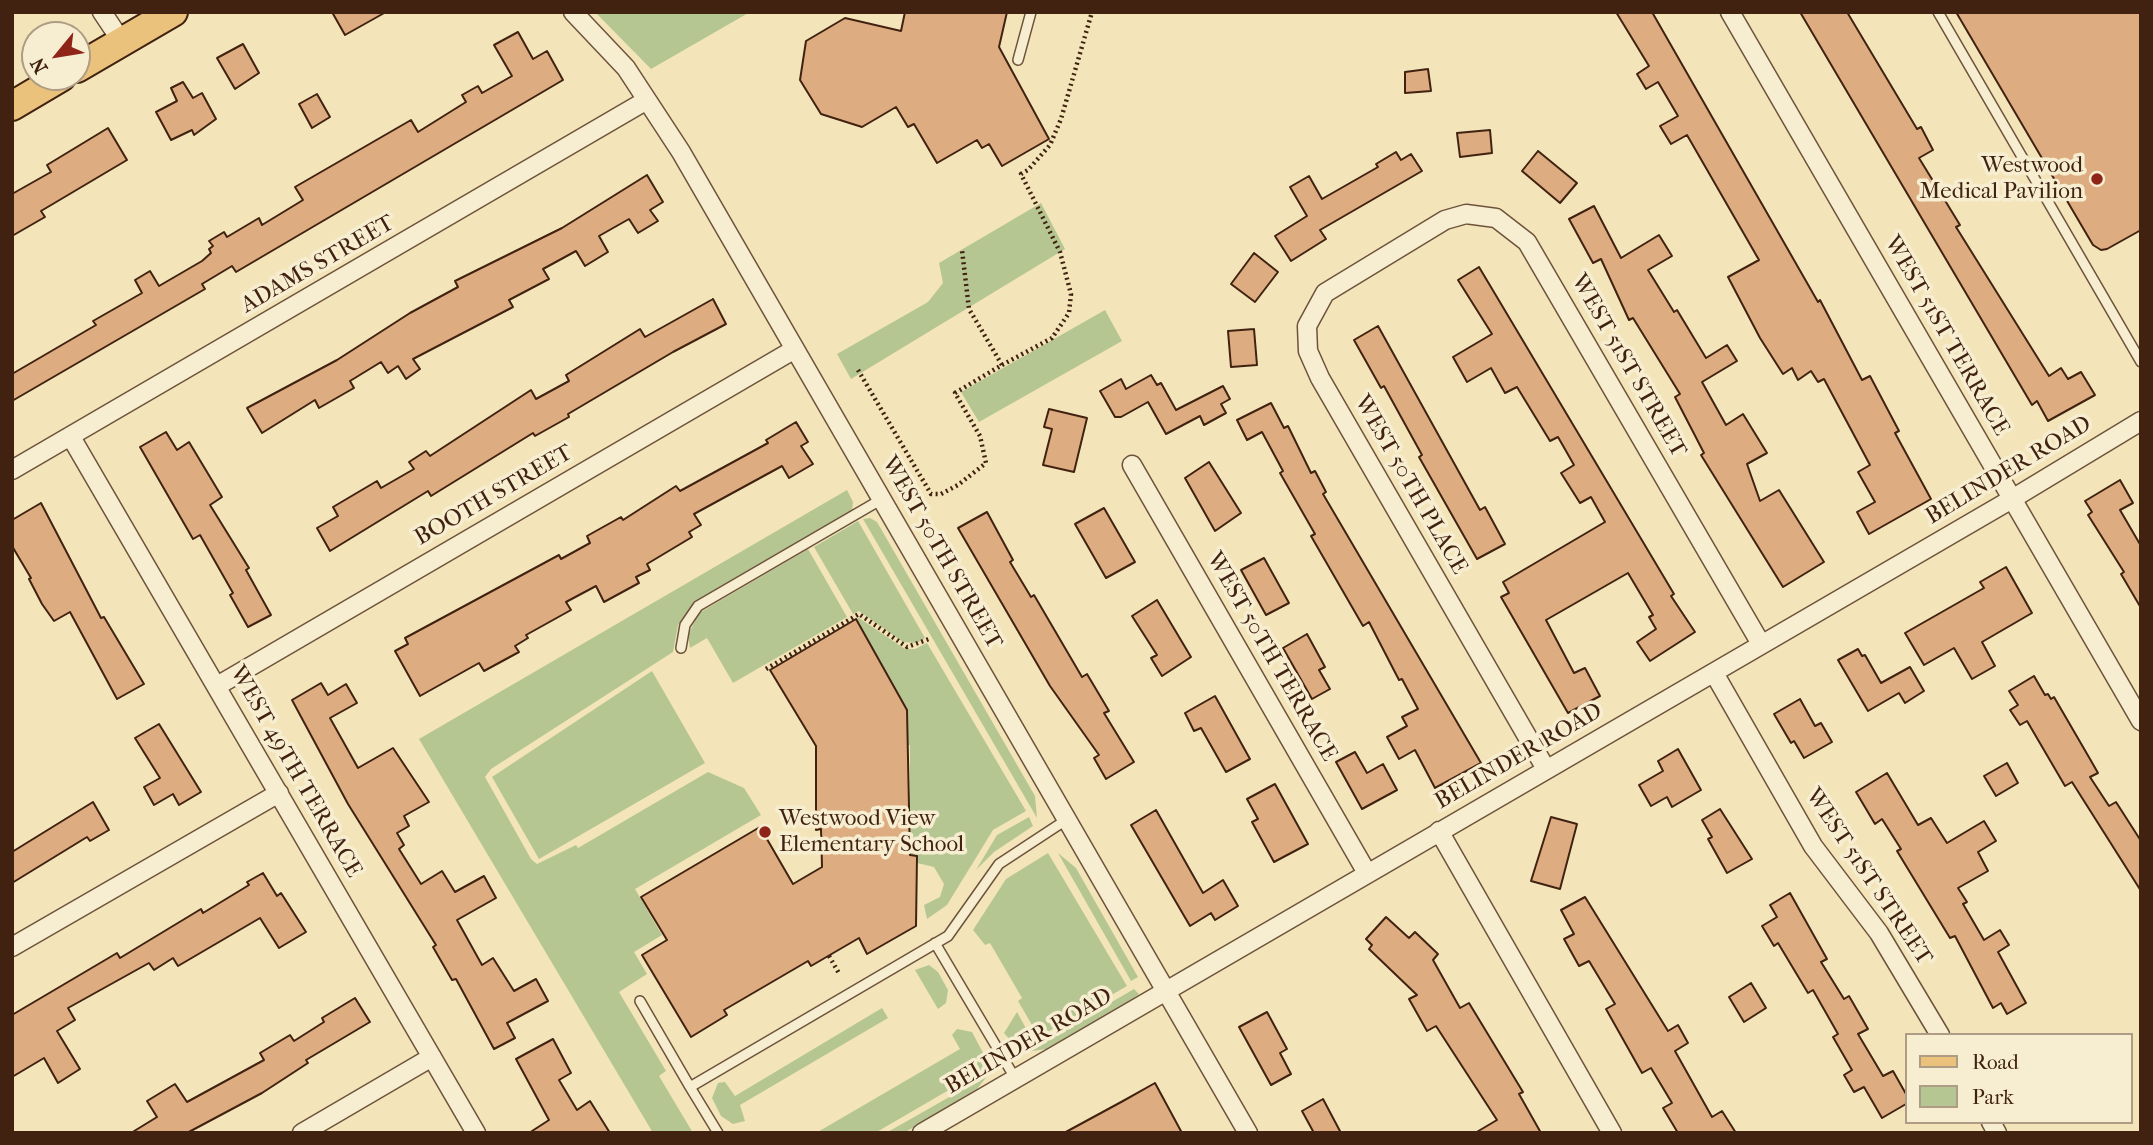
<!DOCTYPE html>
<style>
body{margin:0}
#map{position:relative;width:2153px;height:1145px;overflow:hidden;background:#f3e5b9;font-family:"IM FELL French Canon",serif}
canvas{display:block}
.frame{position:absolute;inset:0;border:14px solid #412211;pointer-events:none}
.legend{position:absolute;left:1905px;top:1033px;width:228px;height:91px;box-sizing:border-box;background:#f7eed2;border:2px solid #ae9c85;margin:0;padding:9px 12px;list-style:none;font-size:21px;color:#412211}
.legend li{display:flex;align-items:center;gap:14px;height:35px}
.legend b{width:35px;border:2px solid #ae9c85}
.north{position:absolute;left:21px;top:21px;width:70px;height:70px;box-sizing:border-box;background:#f7eed2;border:2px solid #ae9c85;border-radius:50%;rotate:240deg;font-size:19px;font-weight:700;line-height:28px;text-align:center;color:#412211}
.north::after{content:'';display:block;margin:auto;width:24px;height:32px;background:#8f2418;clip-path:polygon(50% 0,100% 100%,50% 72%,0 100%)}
</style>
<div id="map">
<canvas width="2153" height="1145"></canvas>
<div class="frame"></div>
<ul class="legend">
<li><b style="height:9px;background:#eac27c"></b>Road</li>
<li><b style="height:19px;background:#b6c692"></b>Park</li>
</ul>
<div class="north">N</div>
</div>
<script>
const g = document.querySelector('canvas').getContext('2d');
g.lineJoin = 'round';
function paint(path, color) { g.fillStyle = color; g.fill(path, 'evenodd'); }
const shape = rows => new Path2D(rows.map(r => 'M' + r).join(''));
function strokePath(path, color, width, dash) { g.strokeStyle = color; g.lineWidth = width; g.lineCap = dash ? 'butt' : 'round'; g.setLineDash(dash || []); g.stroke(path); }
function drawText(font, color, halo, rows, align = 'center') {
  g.font = font + ' "IM FELL French Canon",serif'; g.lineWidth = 7; g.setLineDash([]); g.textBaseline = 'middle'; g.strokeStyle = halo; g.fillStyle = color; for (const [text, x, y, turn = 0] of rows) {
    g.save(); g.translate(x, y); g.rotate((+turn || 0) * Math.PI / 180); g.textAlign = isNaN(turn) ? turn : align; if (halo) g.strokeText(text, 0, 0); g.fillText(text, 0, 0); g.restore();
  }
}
const green = shape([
 [595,12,750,12,651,69],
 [1041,203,1065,249,851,379,837,354,928,302,943,283,939,263],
 [1105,310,1122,341,979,422,961,392],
 [847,490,853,502,852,511,697,600,678,625,673,652,491,769,485,777,531,859,537,864,576,845,578,848,708,772,744,788,761,815,635,889,662,935,634,952,647,974,619,992,666,1071,659,1076,693,1133,653,1133,419,739],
 [870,518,877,522,1035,796,1037,818,863,519],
 [858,521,925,638,917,643,903,642,859,611,853,614,814,547],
 [808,549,847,617,733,683,707,638,690,648,688,635,699,613],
 [859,618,905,649,915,649,927,643,1026,811,993,830,947,905,927,919,924,905,940,897,944,884,934,867,917,863,917,856,910,855,910,745,906,745,907,710,856,619],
 [652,671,705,763,539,859,492,777],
 [1029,817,1033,826,994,852,976,870,997,835],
 [1048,853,1127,986,1039,1037,1018,1001,1022,998,990,943,985,945,973,930,1006,879],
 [1058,853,1076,868,1138,977,1131,981],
 [929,965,938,972,948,990,946,1003,938,1009,915,970],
 [1134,989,1139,994,1134,998,1046,1049,1026,1052],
 [882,1008,888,1018,740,1105,745,1121,733,1124,721,1116,712,1098,718,1083,725,1082,735,1096],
 [1017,1012,1033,1041,1019,1050,1004,1033],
 [957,1029,972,1032,990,1066,875,1133,816,1133,960,1049,952,1035],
 [988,1075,977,1089,904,1133,886,1133]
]);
const building = shape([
 [332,12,386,12,345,35,332,12],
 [905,12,1007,12,999,47,1049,139,1002,166,989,144,982,148,977,140,937,163,914,124,908,127,896,107,862,127,821,114,800,80,806,41,845,18,901,31,905,12],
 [1616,12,1652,12,1818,302,1820,300,1862,380,1870,376,1899,431,1895,433,1931,499,1869,534,1857,512,1875,502,1858,472,1870,465,1824,379,1818,382,1811,371,1798,380,1792,368,1783,374,1760,338,1728,277,1759,260,1687,135,1671,144,1660,126,1678,116,1658,82,1646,89,1637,74,1649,66,1616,12],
 [1800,12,1847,12,1917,129,1921,127,1933,150,1919,158,1960,225,1956,227,2049,376,2061,368,2068,379,2081,372,2095,395,2048,421,2037,401,2032,405,1800,12],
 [1956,12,2141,12,2141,230,2107,249,2101,250,2093,245,1956,12],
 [518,32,533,59,547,51,563,80,236,272,232,266,202,284,205,289,12,401,12,374,96,325,93,321,142,293,135,280,150,271,159,286,202,261,211,253,209,249,213,246,209,241,224,232,227,237,259,218,262,225,303,200,295,187,411,120,418,132,466,102,462,95,478,86,482,93,512,76,494,45,518,32],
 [243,44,259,73,235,89,217,58,243,44],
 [1428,69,1431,91,1405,93,1405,72,1428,69],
 [183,82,193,98,202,93,216,119,194,135,192,130,171,140,156,112,177,101,171,88,183,82],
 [317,94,330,117,312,128,299,104,317,94],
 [108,128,127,160,41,211,45,217,12,236,12,194,51,172,47,165,108,128],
 [1490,130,1492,153,1460,157,1457,133,1490,130],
 [1538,151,1577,183,1560,203,1522,171,1538,151],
 [1396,152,1401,160,1411,154,1422,171,1320,230,1326,239,1291,261,1275,236,1307,216,1290,187,1309,176,1322,199,1378,167,1376,164,1396,152],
 [647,175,663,202,650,210,658,221,638,233,629,219,599,236,608,252,585,266,576,251,543,269,549,279,509,300,513,307,413,359,420,369,406,379,398,366,388,373,381,362,350,381,354,388,319,408,315,400,262,433,247,408,337,360,410,313,458,287,455,281,562,228,647,175],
 [1594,206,1621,258,1659,235,1672,256,1648,270,1674,312,1677,310,1706,358,1727,345,1737,361,1702,382,1726,425,1743,414,1767,453,1747,464,1760,501,1779,490,1824,562,1783,587,1701,455,1704,453,1675,397,1680,394,1633,318,1629,320,1601,259,1593,263,1569,219,1594,206],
 [1254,253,1278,272,1255,302,1231,284,1254,253],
 [1479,267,1674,594,1671,596,1695,632,1650,661,1637,642,1656,629,1649,617,1653,615,1628,573,1546,620,1574,673,1585,668,1600,696,1568,713,1501,597,1509,593,1503,582,1605,522,1591,497,1580,503,1561,473,1574,465,1558,437,1550,441,1517,387,1505,393,1491,368,1467,382,1453,357,1492,334,1458,280,1479,267],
 [713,299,726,324,673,352,568,414,569,417,535,436,533,433,431,496,428,491,330,551,317,528,338,516,333,507,377,481,381,488,414,469,409,462,426,451,430,456,531,390,536,399,569,381,566,375,640,329,645,337,713,299],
 [1378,326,1480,510,1485,507,1505,544,1477,559,1419,457,1422,455,1384,386,1381,388,1354,340,1378,326],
 [1254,329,1257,365,1231,367,1228,331,1254,329],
 [1151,375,1157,385,1161,383,1176,410,1223,386,1230,399,1221,404,1226,413,1204,425,1200,416,1166,434,1148,402,1121,417,1115,417,1100,391,1121,379,1126,389,1151,375],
 [1271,403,1284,428,1288,426,1311,473,1315,471,1326,492,1323,494,1481,763,1435,788,1415,750,1399,759,1387,737,1407,726,1402,717,1418,709,1402,679,1399,680,1369,622,1363,626,1311,536,1315,534,1280,473,1283,471,1262,432,1247,440,1237,420,1271,403],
 [1049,409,1087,418,1074,472,1043,465,1052,429,1044,427,1049,409],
 [796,422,808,442,801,446,813,464,789,478,782,466,694,514,701,525,689,532,692,537,647,564,650,570,636,577,639,583,604,602,596,586,566,602,571,610,526,635,528,638,515,646,519,652,484,671,479,663,420,696,395,651,408,644,405,638,559,555,561,559,590,543,587,536,621,517,623,520,676,486,680,491,768,443,766,440,796,422],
 [166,432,177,450,189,442,222,497,210,505,249,568,246,570,271,615,248,627,230,595,233,593,200,535,193,539,140,447,166,432],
 [1209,462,1241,513,1215,531,1185,478,1209,462],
 [2120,480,2133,503,2120,510,2141,546,2141,608,2121,574,2124,572,2088,515,2092,512,2085,501,2120,480],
 [41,503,101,618,104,617,144,684,117,699,70,612,54,621,42,604,29,579,31,578,12,546,12,520,41,503],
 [1104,508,1135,562,1106,578,1075,524,1104,508],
 [987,512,1013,560,1010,562,1031,597,1034,595,1082,677,1087,674,1109,711,1104,713,1134,762,1106,779,1094,758,1099,755,1050,686,958,528,987,512],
 [1264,558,1289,603,1266,615,1241,570,1264,558],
 [2006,567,2032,613,1982,642,1995,666,1972,679,1954,648,1924,665,1905,633,1984,588,1980,582,2006,567],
 [1157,600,1191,657,1162,676,1151,658,1157,655,1132,616,1157,600],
 [856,619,907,710,910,855,917,856,916,926,867,954,859,938,811,966,808,961,724,1010,727,1015,691,1037,642,955,667,940,641,897,760,827,793,884,822,867,821,829,816,830,816,746,770,670,856,619],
 [1307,634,1325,667,1319,670,1330,689,1312,699,1283,648,1307,634],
 [1858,649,1862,656,1865,655,1881,683,1910,667,1924,691,1905,703,1899,693,1868,711,1838,660,1858,649],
 [2034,676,2045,695,2048,694,2051,699,2054,697,2090,759,2098,773,2090,777,2109,806,2116,802,2141,841,2141,891,2072,782,2065,786,2027,721,2020,725,2010,710,2018,705,2009,691,2034,676],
 [321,683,328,695,346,684,357,703,330,718,358,768,393,748,429,802,404,816,409,826,397,833,404,845,399,849,421,884,442,871,455,892,484,876,496,898,457,920,482,965,493,958,514,991,536,979,548,1001,507,1023,515,1038,494,1049,456,979,452,980,433,947,436,945,348,804,292,700,321,683],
 [1215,696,1250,759,1226,772,1201,728,1194,731,1185,713,1215,696],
 [1800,699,1815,726,1821,723,1832,742,1804,758,1794,741,1791,743,1774,714,1800,699],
 [159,724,201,792,179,805,173,794,154,805,144,787,160,778,135,738,159,724],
 [1678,749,1701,790,1672,807,1667,797,1651,806,1639,785,1663,771,1658,761,1678,749],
 [1355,752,1367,773,1383,764,1397,790,1362,809,1336,762,1355,752],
 [2007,763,2018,783,1996,796,1984,776,2007,763],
 [1887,773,1918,825,1931,818,1947,843,1984,821,1996,841,1978,852,1988,871,1958,888,1967,902,1963,904,1984,940,2000,930,2009,945,1998,952,2026,1003,2007,1014,2001,1003,1993,1008,1955,936,1950,938,1897,851,1901,849,1882,819,1875,824,1856,792,1887,773],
 [1275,784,1308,844,1274,862,1252,822,1258,819,1247,799,1275,784],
 [93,802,109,830,90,841,87,837,12,883,12,852,93,802],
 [1720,809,1752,859,1727,873,1708,839,1712,837,1702,820,1720,809],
 [1156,810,1203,893,1223,880,1238,906,1215,920,1211,913,1190,926,1131,825,1156,810],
 [1551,817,1577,824,1560,889,1531,881,1551,817],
 [263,873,277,896,281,893,306,932,279,948,260,918,178,966,173,958,154,970,149,963,68,1008,75,1020,57,1031,80,1069,58,1083,44,1058,12,1077,12,1015,117,953,120,958,201,909,203,913,249,885,247,882,263,873],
 [1790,893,1827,959,1821,962,1844,999,1849,996,1868,1029,1858,1034,1883,1076,1893,1071,1906,1094,1906,1104,1882,1118,1864,1087,1854,1092,1844,1075,1852,1070,1833,1037,1838,1034,1813,990,1808,993,1778,943,1774,946,1762,926,1777,917,1770,905,1790,893],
 [1585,897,1668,1031,1678,1025,1688,1043,1675,1051,1712,1117,1722,1111,1736,1133,1678,1133,1663,1108,1672,1103,1651,1068,1642,1073,1606,1009,1615,1004,1589,961,1579,966,1564,939,1574,934,1561,910,1585,897],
 [1386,917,1409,938,1415,932,1438,954,1433,960,1460,1008,1469,1003,1523,1092,1519,1094,1541,1133,1475,1133,1497,1120,1436,1026,1427,1031,1409,999,1417,995,1369,949,1372,945,1366,939,1386,917],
 [1751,983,1766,1008,1744,1022,1729,997,1751,983],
 [355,998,370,1022,306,1060,308,1063,262,1093,187,1133,131,1133,157,1117,147,1101,175,1084,187,1102,264,1060,260,1053,290,1035,294,1041,324,1022,322,1018,355,998],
 [1267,1012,1287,1049,1280,1053,1291,1074,1271,1085,1239,1027,1267,1012],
 [553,1039,571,1073,559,1080,577,1110,590,1101,610,1133,529,1133,549,1120,516,1059,553,1039],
 [1155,1083,1182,1133,1064,1133,1123,1101,1155,1083],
 [1323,1099,1341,1133,1314,1133,1302,1111,1323,1099]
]);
const path = shape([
 [1002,365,1052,338,1069,313,1071,294,1060,252,1021,174,1028,170,1050,145,1061,119,1092,12],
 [858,370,931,494,941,494,958,485,986,463,980,436,955,393,1002,365,969,309,962,250],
 [766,669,859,614,907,647,929,639],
 [829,956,840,975]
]);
const lane = shape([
 [1938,12,2141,362],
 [1018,60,1031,12],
 [681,648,685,625,698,606,882,499],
 [935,943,1015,1078],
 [640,1001,690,1087],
 [718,1133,690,1087,948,936,999,864,1066,820]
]);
const street = shape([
 [102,12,122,42],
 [573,12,626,68,681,152,1248,1133],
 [1730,12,2141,721],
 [71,437,476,1133],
 [1132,465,1367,873],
 [12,470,647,100],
 [1714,673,1813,846,1879,933,1940,1035],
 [217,686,795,349],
 [1546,769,1320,378,1308,351,1307,326,1325,293,1445,220,1466,214,1496,218,1527,242,1761,644],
 [1439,831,1612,1133],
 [12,947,279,793],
 [1991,1122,1997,1133],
 [302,1133,432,1057],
 [922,1133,2012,499,2141,421]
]);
const primary = shape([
 [77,68,173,12],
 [12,106,61,77]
]);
const markers = [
 [2097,179,7,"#8f2418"],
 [765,832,7,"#8f2418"]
];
const poiNames = [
 ["Westwood",2083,166],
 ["Medical Pavilion",2083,192],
 ["Westwood View",779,819,"left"],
 ["Elementary School",779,845,"left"]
];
const streetNames = [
 ["ADAMS STREET",318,265,-30],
 ["WEST 51ST TERRACE",1946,336,60],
 ["WEST 51ST STREET",1628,366,60],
 ["BELINDER ROAD",2009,471,-31],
 ["WEST 50TH PLACE",1410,485,60],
 ["BOOTH STREET",494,496,-30],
 ["WEST 50TH STREET",941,553,60],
 ["WEST 50TH TERRACE",1271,657,60],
 ["BELINDER ROAD",1519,757,-30],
 ["WEST 49TH TERRACE",295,772,60],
 ["WEST 51ST STREET",1868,877,56],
 ["BELINDER ROAD",1029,1042,-30]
];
paint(green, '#b6c692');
paint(building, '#ddad81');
strokePath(building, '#412211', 2);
strokePath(lane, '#6e533b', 12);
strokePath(street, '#6e533b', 21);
strokePath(primary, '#412211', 32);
strokePath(path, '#412211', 4.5, [2, 3.5]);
strokePath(lane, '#f7eed2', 9);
strokePath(street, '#f7eed2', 18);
strokePath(primary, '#eac27c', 28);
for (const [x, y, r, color] of markers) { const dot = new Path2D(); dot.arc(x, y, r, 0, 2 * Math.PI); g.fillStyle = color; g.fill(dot); strokePath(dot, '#f7eed2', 2.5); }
drawText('23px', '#412211', '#f7eed2', poiNames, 'right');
drawText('23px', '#412211', '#f7eed2', streetNames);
</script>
